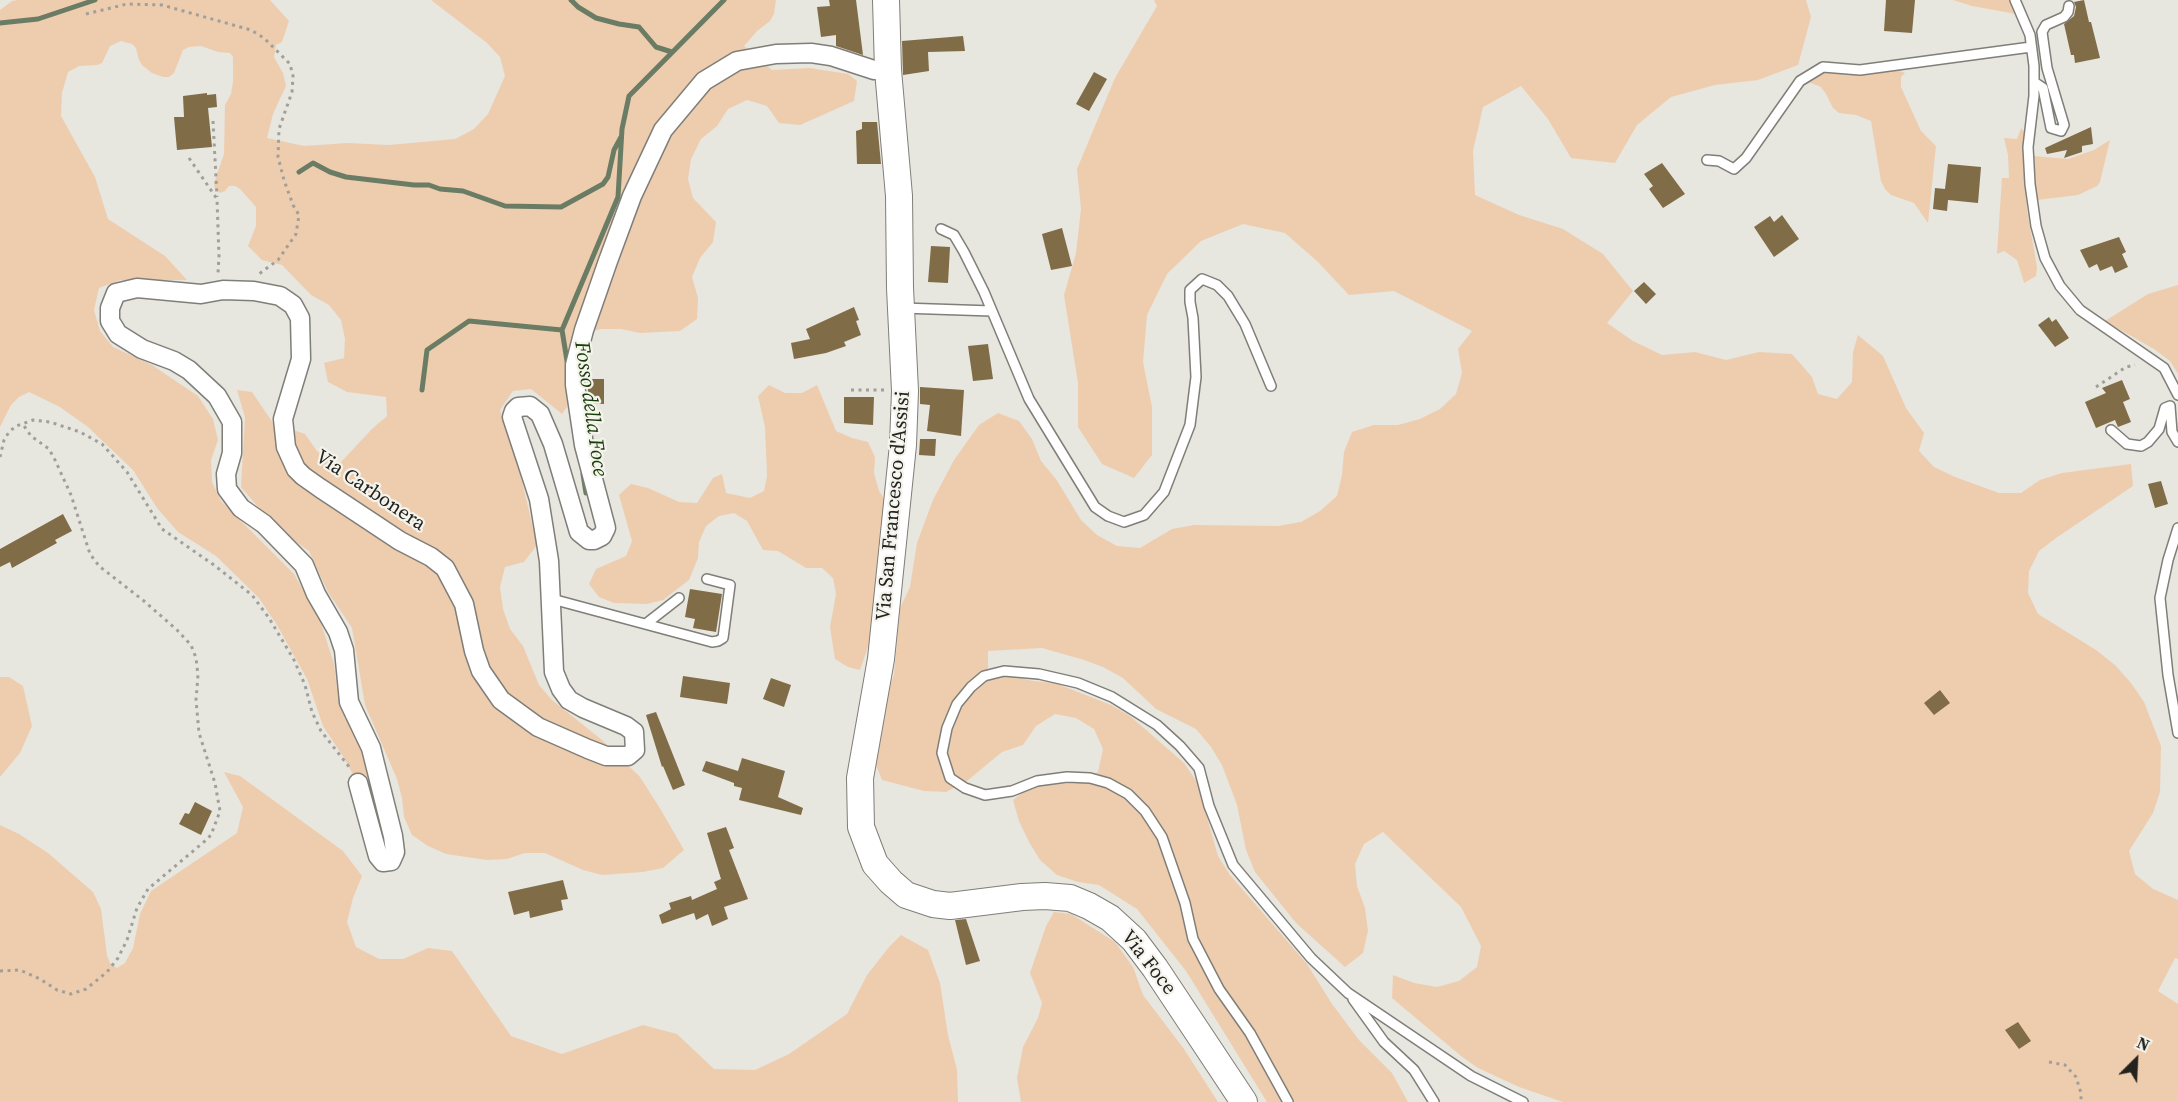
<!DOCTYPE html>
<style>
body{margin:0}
#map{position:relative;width:2178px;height:1102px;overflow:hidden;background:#e7e6df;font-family:"Source Serif 4",serif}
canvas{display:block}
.north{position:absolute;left:2106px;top:1030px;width:60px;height:60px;-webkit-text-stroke:4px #f4f3ec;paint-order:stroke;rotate:24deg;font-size:16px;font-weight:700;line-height:24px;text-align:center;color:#22221f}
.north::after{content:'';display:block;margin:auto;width:21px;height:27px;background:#22221f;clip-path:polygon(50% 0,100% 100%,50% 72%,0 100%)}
</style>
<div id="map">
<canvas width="2178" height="1102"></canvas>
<div class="north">N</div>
</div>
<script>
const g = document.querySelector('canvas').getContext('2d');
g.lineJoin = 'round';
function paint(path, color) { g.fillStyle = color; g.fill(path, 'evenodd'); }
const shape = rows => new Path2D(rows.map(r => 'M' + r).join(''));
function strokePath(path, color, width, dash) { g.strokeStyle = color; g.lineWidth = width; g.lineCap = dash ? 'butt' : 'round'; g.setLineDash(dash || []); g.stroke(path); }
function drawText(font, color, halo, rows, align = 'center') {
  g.font = font + ' "Source Serif 4",serif'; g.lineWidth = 4.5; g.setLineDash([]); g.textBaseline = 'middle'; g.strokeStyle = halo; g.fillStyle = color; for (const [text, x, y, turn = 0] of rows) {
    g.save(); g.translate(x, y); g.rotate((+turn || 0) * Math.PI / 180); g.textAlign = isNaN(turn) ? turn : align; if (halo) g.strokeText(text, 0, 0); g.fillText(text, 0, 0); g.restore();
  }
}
const green = shape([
 [18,0,270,0,289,21,282,42,276,45,274,57,283,73,286,86,273,114,267,138,304,146,347,143,389,145,455,139,474,129,488,114,505,76,500,57,487,43,431,0,776,0,774,14,770,21,757,31,744,46,772,70,810,68,848,74,857,81,854,101,800,125,779,123,767,106,747,100,728,109,717,126,701,139,691,159,688,179,693,198,716,222,713,242,700,258,692,277,698,298,697,319,680,331,640,333,621,329,602,329,573,335,566,363,567,407,562,414,531,389,513,391,500,410,520,473,537,545,524,562,505,567,500,587,503,609,510,629,523,646,539,685,552,700,602,740,640,777,661,810,684,850,663,868,643,872,602,875,583,870,545,853,525,853,507,859,487,860,446,854,428,846,412,835,404,817,402,798,397,779,365,705,352,628,328,592,309,551,276,528,241,487,245,417,237,390,252,392,273,423,305,434,317,451,332,464,341,462,372,429,387,416,386,397,347,392,328,382,324,363,344,358,345,339,341,320,329,305,311,295,282,265,262,260,248,246,256,226,256,207,240,189,235,186,229,186,225,191,220,193,215,189,214,183,224,154,225,105,231,94,233,82,233,57,230,53,218,52,201,46,189,47,183,50,174,73,169,77,163,77,152,73,142,65,139,60,136,48,132,44,121,41,110,46,102,63,97,65,79,66,68,72,62,93,61,116,95,177,108,219,165,256,187,280,120,280,99,288,94,310,100,331,113,347,152,365,198,396,213,419,218,440,211,460,212,482,221,501,294,574,320,620,334,664,338,697,372,774,379,804,382,835,380,843,358,784,344,758,323,726,307,679,277,625,259,598,216,556,178,532,157,508,133,470,88,427,60,407,29,392,19,397,11,405,0,427,0,10,12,1],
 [1154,0,1806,0,1811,17,1798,65,1758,80,1715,85,1671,97,1637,125,1615,163,1571,158,1548,119,1521,86,1483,107,1473,151,1475,195,1519,215,1563,229,1603,254,1633,291,1607,323,1633,341,1662,355,1695,352,1726,360,1759,352,1792,354,1812,377,1818,394,1837,399,1852,382,1853,352,1858,335,1883,356,1906,408,1924,433,1919,451,1934,467,1955,477,1999,493,2021,493,2040,480,2062,473,2131,464,2133,486,2056,538,2039,551,2029,571,2028,593,2038,614,2096,650,2115,665,2131,683,2144,702,2161,746,2160,792,2153,813,2129,851,2135,874,2153,889,2178,900,2178,959,2175,958,2158,991,2178,1004,2178,1102,1563,1102,1519,1087,1478,1068,1461,1056,1392,998,1393,975,1414,983,1437,987,1459,981,1477,967,1481,946,1461,907,1383,832,1364,844,1355,864,1357,886,1365,908,1368,931,1363,953,1345,967,1296,923,1255,872,1246,850,1237,805,1222,765,1211,747,1196,729,1156,709,1123,678,1103,667,1084,660,1042,648,988,651,988,671,1033,681,1055,683,1111,705,1130,716,1184,763,1197,782,1218,856,1230,875,1307,964,1332,1004,1359,1040,1392,1073,1408,1102,1267,1102,1186,971,1137,909,1099,885,1078,882,1057,875,1040,860,1029,842,1019,821,1013,800,1031,786,1077,783,1098,772,1103,749,1094,729,1076,718,1055,714,1036,726,1023,745,1002,752,967,781,946,792,924,791,882,780,874,760,886,695,894,675,900,608,910,587,917,543,933,500,954,460,979,425,998,413,1019,421,1032,439,1041,461,1056,479,1081,520,1097,535,1117,546,1140,548,1172,529,1194,525,1278,526,1301,522,1320,511,1337,496,1342,475,1344,452,1352,432,1374,425,1398,425,1420,419,1440,409,1456,394,1462,373,1458,349,1472,331,1394,291,1349,295,1318,262,1285,233,1243,224,1201,241,1167,274,1147,315,1143,362,1152,407,1152,455,1134,478,1102,464,1078,427,1078,383,1064,295,1076,253,1081,209,1077,169,1115,78,1157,6],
 [1953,0,2009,0,2016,14,1972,6],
 [1898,70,1905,73,1901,77,1901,87,1921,131,1936,146,1928,223,1914,203,1891,195,1885,189,1881,181,1871,121,1856,115,1839,113,1833,108,1826,94,1821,87,1806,81,1825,73,1875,74],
 [2021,128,2026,134,2025,175,2027,210,2037,267,2036,276,2024,283,2017,260,2004,251,1997,254,2002,178,2009,178,2008,155,2004,138,2017,139],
 [2110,140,2100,182,2097,186,2078,195,2037,200,2034,156,2068,159,2094,150],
 [2178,285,2178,374,2170,361,2154,349,2105,321,2148,294],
 [769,385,785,393,802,393,817,385,836,431,852,438,868,442,875,457,874,473,879,491,888,505,871,638,860,670,848,667,835,659,830,627,836,594,833,578,822,568,806,568,778,551,763,550,747,521,734,513,719,516,706,526,699,542,698,558,689,580,663,600,647,604,614,603,599,597,589,584,596,569,626,556,632,541,619,495,631,484,648,488,679,502,697,503,713,478,722,474,726,493,750,498,764,491,767,476,765,427,758,396],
 [0,677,9,677,23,686,32,726,20,753,0,777],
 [224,772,240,776,343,851,362,876,353,898,347,922,356,947,379,959,403,959,428,948,452,951,511,1036,562,1054,643,1025,677,1034,714,1069,755,1070,789,1054,847,1014,867,975,889,947,901,935,928,950,940,983,948,1035,957,1070,958,1102,0,1102,0,825,19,834,48,853,93,892,101,909,107,955,110,963,117,968,125,963,133,948,140,914,151,891,237,833,243,807],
 [1054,912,1071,914,1115,942,1133,967,1143,995,1184,1049,1218,1102,1021,1102,1017,1078,1023,1047,1038,1018,1042,1003,1030,973,1046,926]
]);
const stream = shape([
 [571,0,578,7,596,18,619,24,639,27,656,47,672,52],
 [0,23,38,19,95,0],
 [299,172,313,163,330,172,346,177,414,185,429,185,440,189,463,191,505,206,561,207,603,184,608,177,614,150,621,137],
 [568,367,562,330,618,197,622,129,629,96,724,0],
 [422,390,427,350,469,321,562,330],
 [583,474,586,493]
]);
const building = shape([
 [829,0,856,0,863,55,836,46,836,35,821,37,817,7,830,6],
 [1886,0,1915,0,1912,33,1884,31],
 [2084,0,2089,22,2091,22,2100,58,2075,63,2074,55,2071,55,2064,24,2074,16,2076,7,2074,2],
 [963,36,965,51,928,52,929,71,903,75,902,41],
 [1094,72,1107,79,1089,111,1076,104],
 [207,93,207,95,216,94,217,107,208,108,212,147,177,150,174,117,184,117,183,96],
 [862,122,877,122,881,164,857,164,856,131,862,129],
 [2091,127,2093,144,2082,146,2082,152,2064,158,2067,150,2047,154,2045,148],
 [1662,163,1685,194,1663,208,1649,189,1653,186,1644,174],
 [1948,164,1981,167,1978,203,1948,200,1947,211,1933,209,1935,188,1945,189],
 [1782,215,1799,239,1774,257,1754,227,1770,216,1774,222],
 [1062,228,1072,266,1051,270,1042,234],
 [2119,237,2126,252,2122,254,2128,267,2115,273,2112,266,2100,271,2097,264,2089,268,2080,250],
 [931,246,950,247,948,283,928,282],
 [1644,282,1656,294,1646,304,1634,291],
 [854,307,859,320,856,321,861,335,844,342,846,346,826,353,794,359,791,343,810,339,806,329],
 [2049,317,2052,322,2056,319,2069,338,2055,347,2038,325],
 [988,344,993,379,973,381,968,346],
 [587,379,604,379,604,404,589,403],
 [2122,380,2130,399,2123,402,2131,422,2118,427,2115,420,2096,428,2085,402,2106,393,2102,388],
 [920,387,964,390,961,436,927,431,930,405,920,404],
 [844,397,874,397,873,425,844,423],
 [920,439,936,439,935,456,919,455],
 [2161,481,2168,504,2155,508,2148,484],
 [63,514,72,531,55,540,57,543,12,568,10,562,0,567,0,549],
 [690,589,722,594,716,632,693,628,695,619,685,617],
 [683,676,730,683,727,704,680,697],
 [771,678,791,685,784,707,763,699],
 [1940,690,1950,703,1934,715,1924,703],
 [656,712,685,785,673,790,663,766,662,767,646,715],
 [742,758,785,771,778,797,803,808,801,815,739,800,742,788,734,786,734,783,702,771,706,761,738,771],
 [195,802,212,811,201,835,179,824,185,813,189,814],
 [726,827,734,848,729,850,748,899,724,907,728,919,712,926,708,914,696,920,694,913,662,924,659,915,671,909,669,903,691,896,692,900,717,889,714,882,721,879,707,833],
 [563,880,568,899,561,900,563,910,530,918,529,911,514,915,508,892],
 [966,919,980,961,966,965,955,920],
 [2018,1022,2031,1041,2019,1049,2005,1030]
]);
const path = shape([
 [86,14,127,4,162,5,251,30,264,38,290,64,293,76,292,92,279,129,278,157,284,180,293,205,299,215,296,234,278,260,259,274],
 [213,121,217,197],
 [189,158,217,199,219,256,218,273],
 [2096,387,2126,367,2135,365],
 [851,390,885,390],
 [0,457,4,440,9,432,16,426,33,420,50,422,80,432,102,444,127,472,162,529,214,565,252,595,269,618,294,660,305,685,312,712,321,731,350,768],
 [0,971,20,970,40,979,57,990,71,994,86,989,107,972,118,958,127,940,137,908,148,889,205,841,211,835,220,811,215,783,199,733,196,700,198,675,196,658,191,645,177,630,144,601,99,566,90,554,71,495,55,460,49,449,31,436,22,423],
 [2049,1062,2065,1065,2076,1077,2081,1093,2081,1102]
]);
const service = shape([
 [2015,0,2030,35,2034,66,2034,96,2028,147,2030,184,2036,226,2045,258,2060,286,2080,310,2164,368,2178,395],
 [2034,82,2043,88,2051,128,2061,131,2064,125,2047,68,2042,32,2046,25,2064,17,2068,12,2069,6],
 [1707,160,1719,161,1734,169,1746,158,1800,81,1823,67,1860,70,2031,47],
 [941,229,954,235,964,252,984,292,1029,399,1095,507,1108,516,1124,522,1144,515,1164,492,1190,425,1196,377,1193,318,1190,302,1190,290,1202,279,1217,285,1228,296,1245,324,1271,386],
 [902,308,992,311],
 [2111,430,2127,444,2141,446,2148,442,2159,429,2165,408,2170,406,2172,432,2178,442],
 [2178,528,2168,560,2160,598,2168,675,2178,733],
 [552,599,712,642,718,641,723,638,730,585,707,579],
 [647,623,679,598],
 [1353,999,1384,1042,1414,1070,1434,1102],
 [1288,1102,1250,1033,1219,989,1193,939,1185,903,1162,837,1145,811,1128,794,1108,783,1090,778,1067,777,1037,781,1012,791,985,795,965,788,950,778,942,753,947,728,957,704,971,687,984,676,1004,671,1039,674,1078,683,1112,697,1157,725,1180,746,1199,768,1209,806,1233,865,1311,958,1348,993,1471,1076,1523,1102]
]);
const minor = shape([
 [358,783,378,856,383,862,391,861,395,852,393,836,371,748,349,702,344,650,338,632,316,594,304,565,264,524,241,508,227,489,226,474,232,453,232,422,217,396,189,370,174,361,142,349,118,334,110,321,110,308,116,293,137,288,201,294,223,290,254,291,280,296,293,305,300,318,301,359,283,419,286,447,296,469,303,476,320,488,400,541,431,557,445,568,464,604,474,651,481,671,501,700,538,727,588,749,606,756,628,756,635,750,634,732,626,726,583,708,569,700,561,689,554,672,549,561,539,499,512,417,514,411,518,407,530,406,540,414,553,444,579,532,589,540,594,540,602,536,606,528,584,445,575,385,575,365,584,330,608,261,632,196,663,130,704,81,737,61,776,54,811,53,831,56,874,70,888,70]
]);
const secondary = shape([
 [886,0,888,70,899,196,900,288,905,391,903,445,881,659,860,778,861,827,875,864,891,882,906,895,933,904,950,906,1022,897,1045,896,1070,898,1089,906,1110,918,1134,940,1155,968,1244,1102]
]);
const streetNames = [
 ["Via Carbonera",370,491,34],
 ["Via San Francesco d'Assisi",894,506,-85],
 ["Via Foce",1148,963,52]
];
const waterNames = [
 ["Fosso della Foce",590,409,82]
];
paint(green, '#eecdaf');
strokePath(stream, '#6a7d64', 5);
paint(building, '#806c46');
strokePath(service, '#7f7e78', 12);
strokePath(minor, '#7f7e78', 21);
strokePath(secondary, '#7f7e78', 28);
strokePath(path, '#a09f9a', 3, [3, 4.5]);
strokePath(service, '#fff', 9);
strokePath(minor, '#fff', 18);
strokePath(secondary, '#fff', 26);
drawText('20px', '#22221f', '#f4f3ec', streetNames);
drawText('italic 21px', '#173c09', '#f4f3ec', waterNames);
</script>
